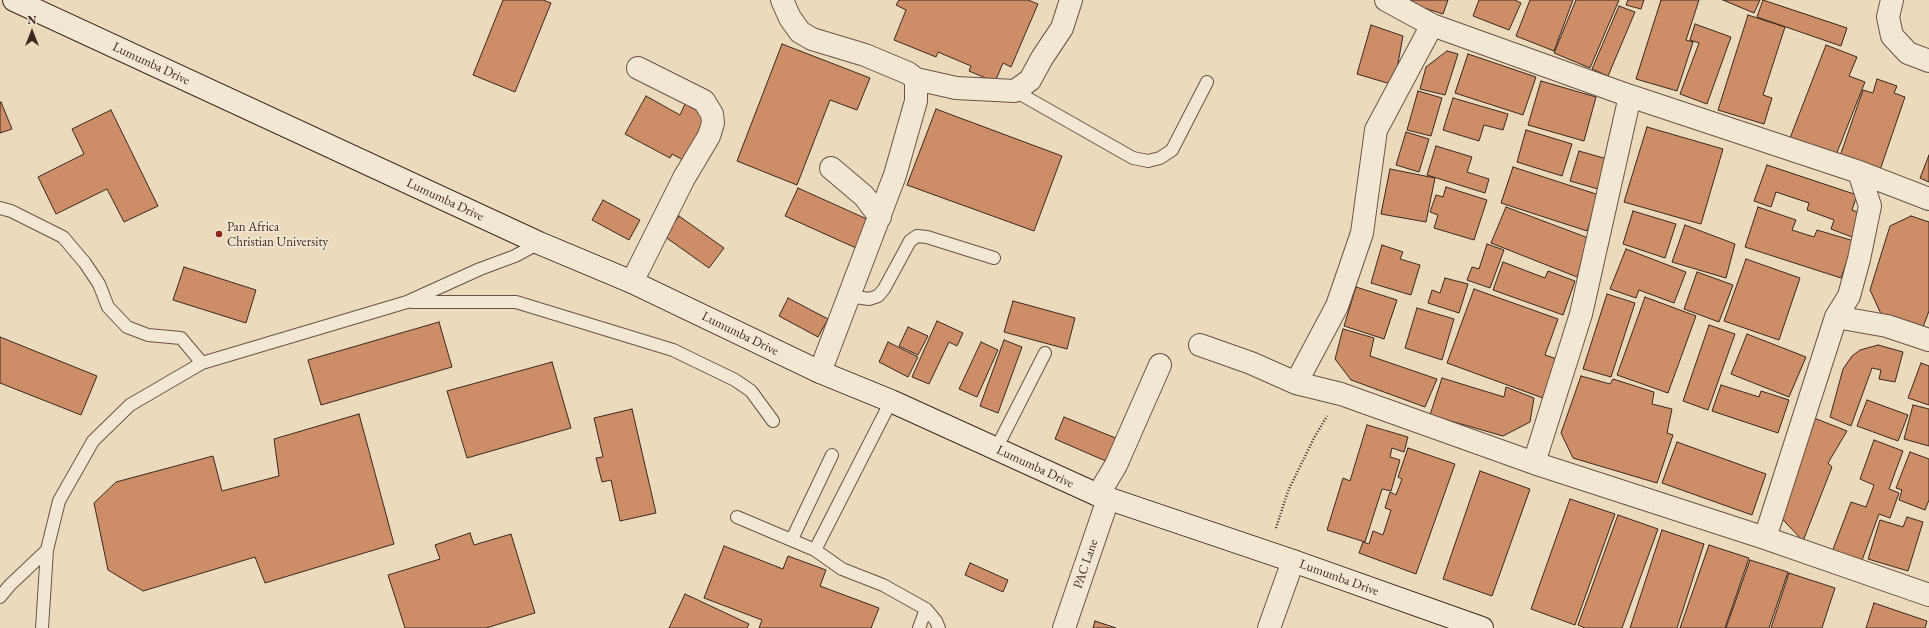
<!DOCTYPE html>
<style>
body{margin:0}
#map{position:relative;width:1929px;height:628px;overflow:hidden;background:#ebdabb;font-family:"EB Garamond",serif}
canvas{display:block}
.north{position:absolute;left:12px;top:12px;width:40px;height:40px;-webkit-text-stroke:3px #f2e7d3;paint-order:stroke;rotate:0deg;font-size:11px;font-weight:700;line-height:16px;text-align:center;color:#3c281f}
.north::after{content:'';display:block;margin:auto;width:14px;height:18px;background:#3c281f;clip-path:polygon(50% 0,100% 100%,50% 72%,0 100%)}
</style>
<div id="map">
<canvas width="1929" height="628"></canvas>
<div class="north">N</div>
</div>
<script>
const g = document.querySelector('canvas').getContext('2d');
g.lineJoin = 'round';
function paint(path, color) { g.fillStyle = color; g.fill(path, 'evenodd'); }
const shape = rows => new Path2D(rows.map(r => 'M' + r).join(''));
function strokePath(path, color, width, dash) { g.strokeStyle = color; g.lineWidth = width; g.lineCap = dash ? 'butt' : 'round'; g.setLineDash(dash || []); g.stroke(path); }
function drawText(font, color, halo, rows, align = 'center') {
  g.font = font + ' "EB Garamond",serif'; g.lineWidth = 3.5; g.setLineDash([]); g.textBaseline = 'middle'; g.strokeStyle = halo; g.fillStyle = color; for (const [text, x, y, turn = 0] of rows) {
    g.save(); g.translate(x, y); g.rotate((+turn || 0) * Math.PI / 180); g.textAlign = isNaN(turn) ? turn : align; if (halo) g.strokeText(text, 0, 0); g.fillText(text, 0, 0); g.restore();
  }
}
const building = shape([
 [503,0,543,0,551,3,515,92,473,75,503,0],
 [899,0,1028,0,1038,4,1011,67,1003,63,995,82,969,71,971,66,938,52,936,57,894,40,906,10,896,5,899,0],
 [1399,0,1448,0,1443,14,1399,0],
 [1479,0,1515,0,1521,3,1509,30,1473,16,1479,0],
 [1530,0,1573,0,1554,51,1516,36,1530,0],
 [1576,0,1619,0,1590,68,1554,53,1576,0],
 [1628,0,1644,0,1641,9,1626,5,1628,0],
 [1661,0,1699,0,1686,40,1693,42,1677,91,1636,79,1661,0],
 [1723,0,1760,0,1754,13,1723,0],
 [1763,0,1847,28,1841,46,1757,17,1763,0],
 [1619,6,1635,12,1608,76,1592,69,1619,6],
 [1748,15,1785,27,1763,95,1772,98,1764,124,1718,110,1748,15],
 [1695,24,1731,37,1707,104,1680,94,1699,43,1690,40,1695,24],
 [1371,25,1403,36,1394,85,1357,74,1371,25],
 [782,44,870,78,857,110,830,100,797,185,737,161,782,44],
 [1826,45,1857,57,1849,76,1865,82,1836,155,1790,138,1826,45],
 [1447,51,1458,54,1445,95,1420,89,1426,67,1447,51],
 [1468,54,1536,77,1523,115,1455,93,1468,54],
 [1877,79,1897,86,1894,93,1905,97,1880,170,1840,156,1863,90,1873,93,1877,79],
 [1541,81,1596,97,1584,141,1528,125,1541,81],
 [1418,91,1442,98,1431,136,1407,130,1418,91],
 [646,96,680,115,685,104,707,116,683,160,672,154,670,158,625,134,646,96],
 [1453,98,1508,114,1503,130,1484,125,1479,141,1443,130,1453,98],
 [1,102,12,129,0,133,0,103,1,102],
 [936,109,1062,156,1034,231,907,185,936,109],
 [111,110,158,206,124,222,107,189,56,214,38,177,84,154,72,129,111,110],
 [1647,127,1723,149,1701,224,1624,202,1647,127],
 [1526,130,1572,144,1562,176,1517,162,1526,130],
 [1406,132,1429,139,1419,172,1396,165,1406,132],
 [1436,146,1472,157,1467,172,1489,179,1485,193,1427,175,1436,146],
 [1579,151,1607,159,1598,189,1570,181,1579,151],
 [1929,155,1929,182,1920,178,1929,155],
 [1767,165,1857,195,1852,210,1860,213,1852,237,1831,229,1834,220,1807,210,1809,203,1776,192,1771,207,1754,201,1767,165],
 [1513,167,1599,195,1587,231,1501,203,1513,167],
 [1390,169,1435,178,1426,222,1381,214,1390,169],
 [1446,187,1487,200,1474,240,1434,228,1438,215,1430,212,1436,195,1443,197,1446,187],
 [798,188,869,220,856,248,785,216,798,188],
 [603,200,640,220,629,240,592,220,603,200],
 [1506,207,1591,239,1577,277,1491,243,1506,207],
 [1758,207,1796,220,1792,230,1814,237,1817,230,1854,241,1841,278,1745,247,1758,207],
 [1633,211,1676,224,1665,258,1623,244,1633,211],
 [679,216,724,248,709,268,664,236,679,216],
 [1911,216,1929,222,1929,311,1923,327,1882,316,1870,290,1890,226,1911,216],
 [1685,225,1735,244,1726,278,1672,262,1685,225],
 [1487,244,1504,250,1490,288,1467,280,1472,267,1479,269,1487,244],
 [1382,245,1403,252,1400,259,1420,265,1411,295,1371,283,1382,245],
 [1626,249,1686,272,1674,303,1639,290,1636,298,1610,289,1626,249],
 [1746,259,1800,278,1779,340,1724,321,1746,259],
 [1503,262,1545,278,1548,271,1575,281,1563,315,1493,290,1503,262],
 [184,267,256,290,246,323,173,300,184,267],
 [1697,272,1733,285,1719,322,1684,309,1697,272],
 [1445,278,1468,284,1459,313,1428,303,1432,290,1440,293,1445,278],
 [1356,287,1397,300,1384,339,1344,326,1356,287],
 [1474,289,1558,319,1545,355,1557,359,1543,398,1447,363,1474,289],
 [1607,294,1635,303,1611,377,1583,369,1607,294],
 [1645,297,1696,316,1668,393,1617,375,1645,297],
 [788,298,828,319,818,337,779,316,788,298],
 [1013,301,1075,318,1067,349,1004,332,1013,301],
 [1417,308,1454,319,1442,360,1405,348,1417,308],
 [937,321,963,333,957,346,949,342,929,384,912,377,937,321],
 [439,322,452,367,321,405,308,360,439,322],
 [1709,325,1735,334,1708,410,1683,401,1709,325],
 [908,327,928,336,918,355,899,346,908,327],
 [1343,329,1374,338,1370,356,1437,379,1425,407,1351,380,1335,359,1343,329],
 [1747,334,1806,357,1789,397,1731,374,1747,334],
 [0,337,97,376,81,415,0,383,0,337],
 [1004,340,1022,347,998,413,980,406,1004,340],
 [888,342,918,357,908,377,879,362,888,342],
 [981,342,998,350,977,397,959,389,981,342],
 [1878,345,1903,352,1895,382,1879,379,1881,370,1872,368,1851,426,1830,417,1843,369,1852,356,1860,350,1878,345],
 [552,362,571,428,467,458,447,391,552,362],
 [1921,363,1929,366,1929,405,1908,398,1921,363],
 [1581,376,1610,384,1613,379,1654,392,1652,404,1672,409,1667,433,1673,435,1657,483,1573,458,1561,433,1581,376],
 [1442,378,1504,397,1506,387,1534,398,1530,422,1503,436,1430,415,1442,378],
 [1721,385,1759,397,1761,391,1789,400,1778,433,1712,411,1721,385],
 [1867,400,1908,415,1898,441,1857,426,1867,400],
 [1913,405,1929,409,1929,446,1904,439,1913,405],
 [632,409,656,513,620,521,611,480,602,482,596,458,603,457,594,418,632,409],
 [359,414,394,544,265,583,255,557,143,591,108,570,94,503,116,482,213,456,222,491,279,476,274,439,359,414],
 [1804,414,1847,431,1828,463,1832,467,1803,541,1771,507,1804,414],
 [1064,417,1118,439,1108,462,1055,439,1064,417],
 [1367,425,1408,437,1404,452,1392,448,1390,457,1400,460,1391,491,1382,489,1365,542,1327,530,1343,478,1350,481,1367,425],
 [1874,440,1903,451,1889,489,1899,493,1890,518,1879,514,1861,563,1832,552,1851,502,1866,507,1874,485,1860,479,1874,440],
 [1677,442,1766,474,1752,515,1662,483,1677,442],
 [1408,448,1455,464,1416,574,1359,553,1363,542,1369,544,1373,531,1383,535,1391,510,1385,508,1390,492,1396,495,1402,479,1398,477,1408,448],
 [1910,452,1929,459,1929,500,1925,510,1899,500,1902,490,1896,488,1910,452],
 [1480,471,1530,489,1492,596,1443,579,1480,471],
 [1570,499,1615,514,1575,625,1531,609,1570,499],
 [1618,515,1658,529,1622,628,1585,628,1578,625,1618,515],
 [1907,517,1923,522,1908,571,1868,559,1880,520,1903,527,1907,517],
 [1662,530,1704,544,1677,628,1630,628,1662,530],
 [470,533,474,545,511,534,535,613,486,628,405,628,388,575,440,559,435,545,470,533],
 [1709,545,1749,558,1725,628,1680,628,1709,545],
 [724,546,783,569,788,556,826,570,820,586,879,608,871,628,759,628,762,620,704,598,724,546],
 [1750,560,1788,572,1769,628,1726,628,1750,560],
 [970,563,1008,580,1003,592,965,575,970,563],
 [1789,573,1835,588,1822,628,1771,628,1789,573],
 [685,594,749,624,747,628,669,628,685,594],
 [1874,603,1927,621,1925,628,1866,628,1874,603],
 [1095,621,1116,628,1093,628,1095,621]
]);
const path = shape([
 [1276,528,1288,491,1314,438,1327,416]
]);
const lane = shape([
 [1015,91,1133,158,1148,161,1160,158,1172,150,1207,82],
 [0,208,11,211,63,237,85,263,99,284,108,307,127,327,148,335,181,338,202,363],
 [848,296,869,299,878,296,884,289,910,241,917,236,927,237,994,258],
 [412,302,516,302,673,350,735,380,751,391,773,421],
 [996,449,1045,353],
 [737,517,815,550,842,569,883,585,926,609,936,621,939,628],
 [792,539,832,455],
 [815,550,891,401],
 [0,597,10,585,47,550],
 [42,628,47,550,59,501,93,441,130,405,202,363,407,302,480,269,515,256,539,243],
 [919,628,926,609]
]);
const street = shape([
 [782,0,790,18,800,32,812,39,865,55,908,73,916,79,916,101,895,175,820,372],
 [1386,0,1432,25,1630,96,1581,314,1534,463],
 [1892,0,1888,17,1892,36,1908,53,1929,61],
 [916,79,956,88,1015,91,1030,80,1042,58,1062,28,1071,0],
 [1630,96,1859,172,1929,199],
 [831,168,864,196,880,217],
 [632,282,684,178,709,136,713,123,712,114,704,101,638,68],
 [1836,317,1887,326,1929,340],
 [1200,345,1251,363,1296,383,1341,394,1534,463,1765,538,1929,595],
 [1296,383,1337,306,1362,233,1376,130,1432,25],
 [1098,495,1116,465,1160,365],
 [1765,538,1836,317,1849,296,1859,259,1870,206,1859,172],
 [1064,628,1108,499],
 [1269,628,1293,561]
]);
const secondary = shape([
 [14,0,539,243,632,282,820,372,891,401,1098,495,1293,561,1482,628]
]);
const markers = [
 [219,234,4,"#8f2418"]
];
const streetNames = [
 ["Lumumba Drive",151,64,25],
 ["Lumumba Drive",445,200,25],
 ["Lumumba Drive",740,334,26],
 ["Lumumba Drive",1035,467,25],
 ["PAC Lane",1086,564,-71],
 ["Lumumba Drive",1339,578,20]
];
const poiNames = [
 ["Pan Africa",227,227],
 ["Christian University",227,242]
];
paint(building, '#cd8d66');
strokePath(building, '#3c281f', 1);
strokePath(lane, '#685446', 14);
strokePath(street, '#685446', 24);
strokePath(secondary, '#3c281f', 24);
strokePath(path, '#3c281f', 2.5, [1, 2]);
strokePath(lane, '#f2e7d3', 12);
strokePath(street, '#f2e7d3', 22);
strokePath(secondary, '#f2e7d3', 22);
for (const [x, y, r, color] of markers) { const dot = new Path2D(); dot.arc(x, y, r, 0, 2 * Math.PI); g.fillStyle = color; g.fill(dot); strokePath(dot, '#f2e7d3', 1.5); }
drawText('13px', '#3c281f', '#f2e7d3', streetNames);
drawText('13px', '#3c281f', '#f2e7d3', poiNames, 'left');
</script>
